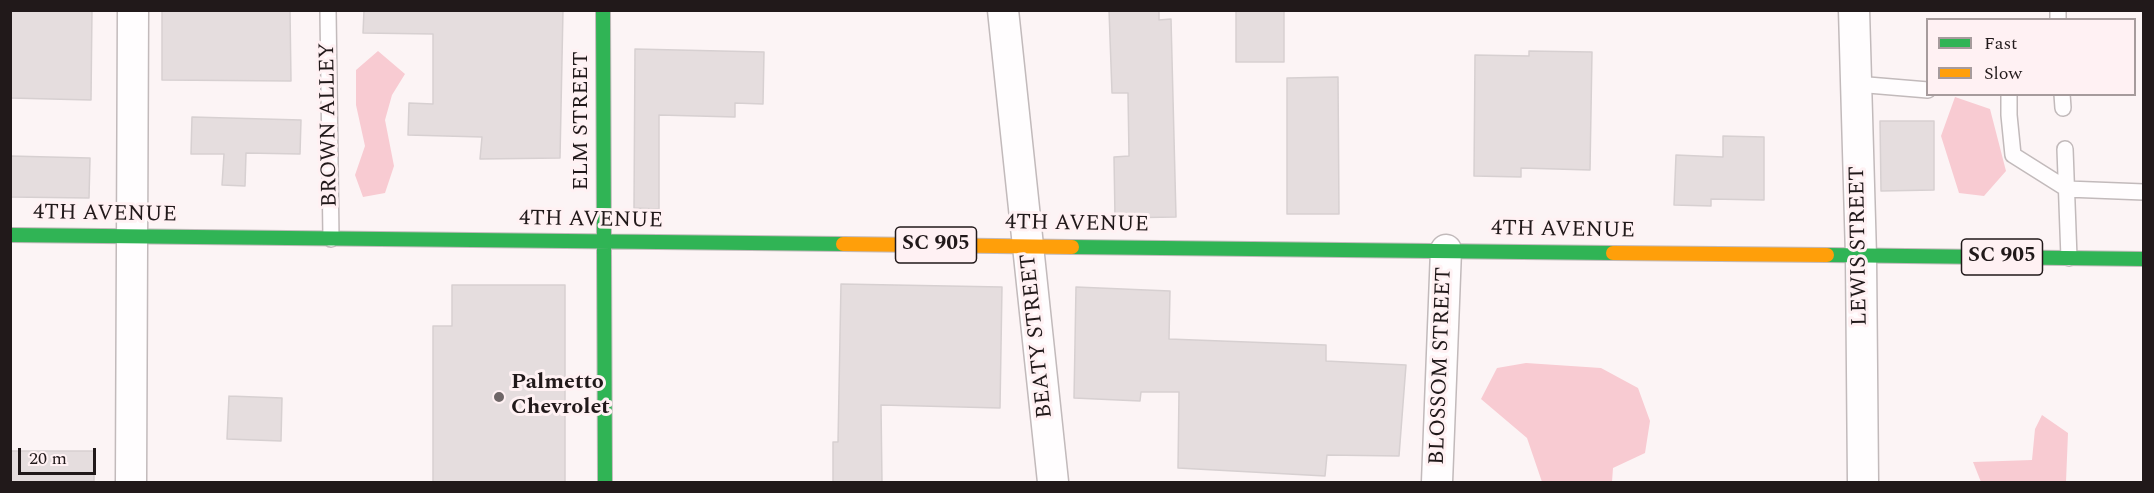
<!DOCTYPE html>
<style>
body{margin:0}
#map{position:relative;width:2154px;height:493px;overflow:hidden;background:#fcf4f5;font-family:Spectral,serif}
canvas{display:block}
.frame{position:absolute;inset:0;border:12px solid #21191a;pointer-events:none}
.legend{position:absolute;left:1926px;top:18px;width:210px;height:78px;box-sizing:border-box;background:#fff1f3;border:2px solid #a69b9c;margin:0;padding:8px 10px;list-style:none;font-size:18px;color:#21191a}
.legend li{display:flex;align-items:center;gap:12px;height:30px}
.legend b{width:30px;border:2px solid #a69b9c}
.scale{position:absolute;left:18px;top:448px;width:78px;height:27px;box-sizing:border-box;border:3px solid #21191a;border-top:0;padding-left:8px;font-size:18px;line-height:21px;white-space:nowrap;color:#21191a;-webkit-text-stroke:4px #fff1f3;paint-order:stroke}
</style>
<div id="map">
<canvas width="2154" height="493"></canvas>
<div class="frame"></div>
<ul class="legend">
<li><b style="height:8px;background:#30b455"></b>Fast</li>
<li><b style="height:8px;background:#ff9f0a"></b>Slow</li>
</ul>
<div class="scale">20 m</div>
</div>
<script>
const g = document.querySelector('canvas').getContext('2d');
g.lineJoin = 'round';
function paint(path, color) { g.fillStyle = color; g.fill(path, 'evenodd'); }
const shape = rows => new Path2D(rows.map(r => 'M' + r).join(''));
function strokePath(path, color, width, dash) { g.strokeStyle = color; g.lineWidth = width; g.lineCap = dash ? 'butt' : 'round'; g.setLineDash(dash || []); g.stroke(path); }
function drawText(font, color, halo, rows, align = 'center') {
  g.font = font + ' Spectral,serif'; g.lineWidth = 6; g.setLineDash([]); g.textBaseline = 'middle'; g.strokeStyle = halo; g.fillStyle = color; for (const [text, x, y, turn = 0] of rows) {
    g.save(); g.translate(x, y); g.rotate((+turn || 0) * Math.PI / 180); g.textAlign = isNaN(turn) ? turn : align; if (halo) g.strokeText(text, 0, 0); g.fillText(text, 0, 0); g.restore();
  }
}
const green = shape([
 [378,51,405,74,392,95,385,120,394,166,385,193,363,197,355,175,365,146,356,105,356,70],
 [1955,97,1990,109,2006,171,1984,196,1959,193,1941,136],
 [1526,363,1601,368,1638,388,1650,421,1645,453,1613,468,1612,482,1542,482,1527,438,1481,399,1497,368],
 [2042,415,2068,433,2066,482,1981,482,1973,462,2032,460,2035,429]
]);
const building = shape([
 [10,10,92,10,91,100,10,98,10,10],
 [162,10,290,10,291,81,162,80,162,10],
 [364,10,563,10,560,158,480,159,482,137,408,135,409,103,433,104,433,34,363,33,364,10],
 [1109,10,1159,10,1159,20,1171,19,1176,217,1115,218,1114,157,1129,156,1128,93,1112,93,1109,10],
 [1236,10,1284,10,1284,62,1236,62,1236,10],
 [635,49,764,52,763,104,735,103,735,117,659,115,659,209,634,208,635,49],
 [1529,51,1592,52,1590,170,1521,168,1521,177,1474,176,1475,55,1529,56,1529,51],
 [1338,77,1339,214,1287,214,1287,78,1338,77],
 [192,117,301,120,300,154,246,153,245,186,222,185,224,154,191,154,192,117],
 [1880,121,1934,121,1934,190,1881,191,1880,121],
 [1723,136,1764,137,1764,200,1711,199,1711,206,1674,205,1676,155,1723,157,1723,136],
 [10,156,90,158,89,198,10,197,10,156],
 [841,284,1002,287,1000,408,881,405,882,483,833,483,833,442,838,442,841,284],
 [452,285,565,285,565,483,433,483,433,326,452,326,452,285],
 [1076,287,1170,291,1169,339,1326,345,1326,361,1406,365,1399,456,1327,455,1325,476,1178,468,1179,392,1141,392,1140,401,1074,398,1076,287],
 [229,396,282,398,281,441,227,439,229,396],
 [10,451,94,451,94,481,10,482,10,451]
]);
const lane = shape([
 [328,10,331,239],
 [2058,10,2058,20],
 [1856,84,1928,90],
 [2009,94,2009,115,2013,155,2067,189,2144,192],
 [2062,94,2063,108],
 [2065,149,2069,258]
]);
const street = shape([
 [1003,10,1053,482],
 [1854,10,1861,256,1863,482],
 [131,482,133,10],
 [1437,482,1446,250]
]);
const fast = shape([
 [603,10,605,482],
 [10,235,843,244],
 [1072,247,1613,253],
 [1827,255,2144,259]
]);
const slow = shape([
 [843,244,1072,247],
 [1613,253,1827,255]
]);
const markers = [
 [499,397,6,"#6e6667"]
];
const shields = [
 [936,245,81],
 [2002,257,81]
];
const shieldNames = [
 ["SC 905",936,245],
 ["SC 905",2002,257]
];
const streetNames = [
 ["ELM STREET",583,121,-90],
 ["BROWN ALLEY",330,125,-91],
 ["4TH AVENUE",105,215,1],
 ["4TH AVENUE",591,221,1],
 ["4TH AVENUE",1077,225,1],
 ["4TH AVENUE",1563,231,1],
 ["LEWIS STREET",1860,246,-91],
 ["BEATY STREET",1038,336,-96],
 ["BLOSSOM STREET",1442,366,-88]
];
const poiNames = [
 ["Palmetto",511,384],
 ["Chevrolet",511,409]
];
paint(green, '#f8cbd2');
paint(building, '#e5ddde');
strokePath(building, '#d7d0d1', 1.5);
strokePath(lane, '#c2babb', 18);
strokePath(street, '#c2babb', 33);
strokePath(fast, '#c2babb', 16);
strokePath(slow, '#c2babb', 16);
strokePath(lane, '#fffdfe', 15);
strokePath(street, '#fffdfe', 30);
strokePath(fast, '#30b455', 14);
strokePath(slow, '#ff9f0a', 14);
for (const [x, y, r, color] of markers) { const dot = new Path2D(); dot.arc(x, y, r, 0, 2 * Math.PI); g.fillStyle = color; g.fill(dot); strokePath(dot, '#fff1f3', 2); }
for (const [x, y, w] of shields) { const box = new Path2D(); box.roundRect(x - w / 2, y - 18, w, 36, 4.5); g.fillStyle = '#fff1f3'; g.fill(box); strokePath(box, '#21191a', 1.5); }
drawText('bold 21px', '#21191a', null, shieldNames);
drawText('22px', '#21191a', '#fff1f3', streetNames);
drawText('bold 22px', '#21191a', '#fff1f3', poiNames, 'left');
</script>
